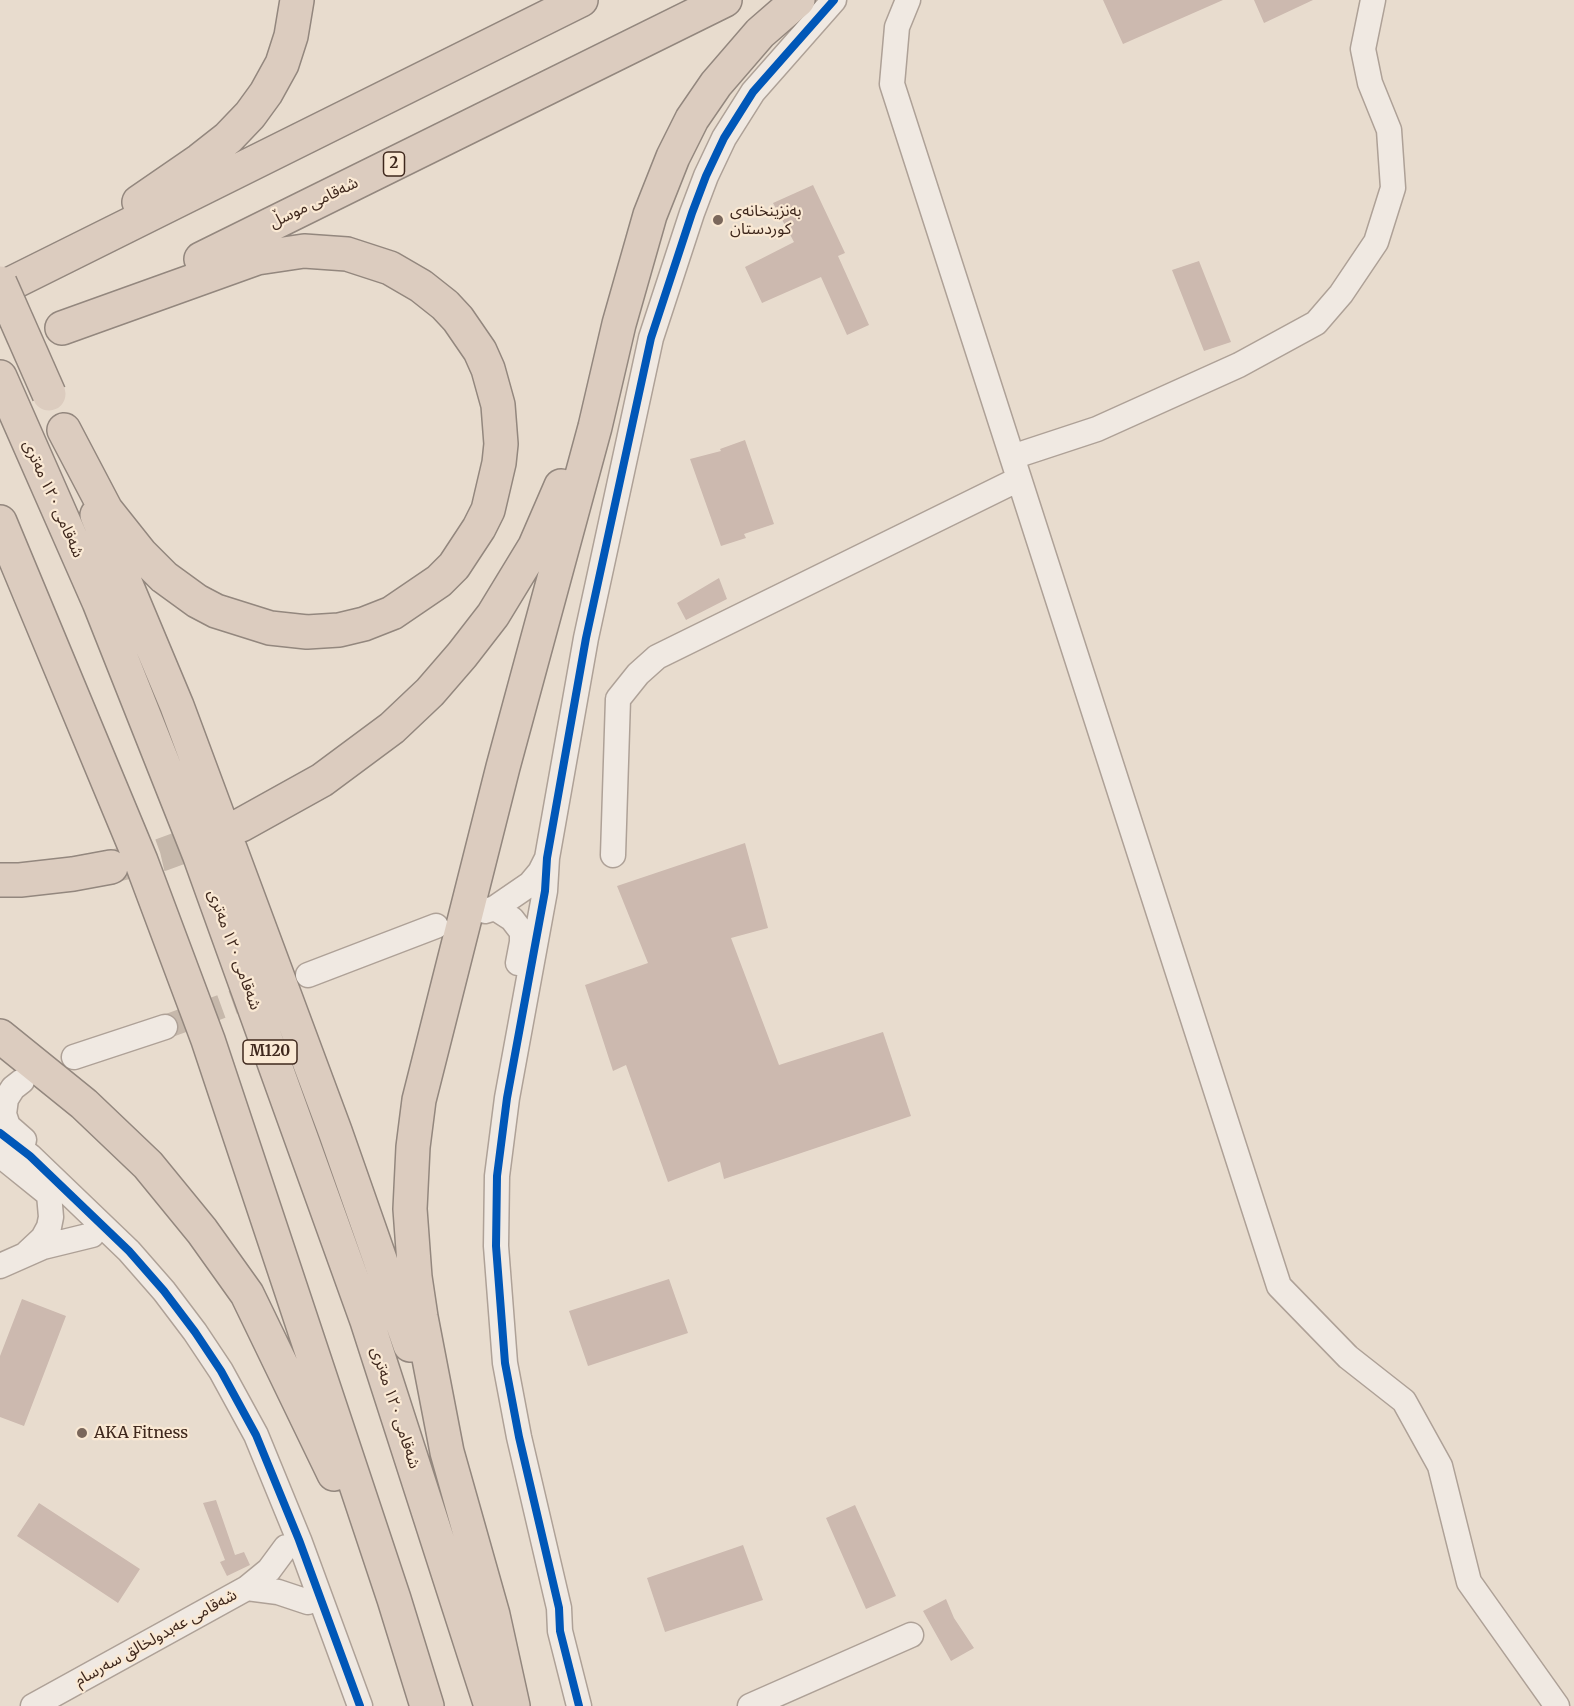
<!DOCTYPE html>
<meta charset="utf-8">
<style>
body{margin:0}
canvas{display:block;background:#e8dcce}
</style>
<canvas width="1574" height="1706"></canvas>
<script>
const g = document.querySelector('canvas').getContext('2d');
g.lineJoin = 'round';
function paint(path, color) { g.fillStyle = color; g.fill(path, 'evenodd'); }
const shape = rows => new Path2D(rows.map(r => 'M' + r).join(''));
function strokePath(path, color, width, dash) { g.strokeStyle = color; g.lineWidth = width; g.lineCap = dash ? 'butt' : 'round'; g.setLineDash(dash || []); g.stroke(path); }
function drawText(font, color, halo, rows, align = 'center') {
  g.font = font + ' Merriweather,"Noto Sans Arabic",serif'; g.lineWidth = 4.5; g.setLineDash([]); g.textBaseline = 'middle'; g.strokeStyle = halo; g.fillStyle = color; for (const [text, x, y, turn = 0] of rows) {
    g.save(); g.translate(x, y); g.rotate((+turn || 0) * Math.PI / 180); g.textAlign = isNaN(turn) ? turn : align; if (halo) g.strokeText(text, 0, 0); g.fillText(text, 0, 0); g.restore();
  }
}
const building = shape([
 [1103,0,1223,0,1123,44],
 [1254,0,1313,0,1264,23],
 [813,185,845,253,838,256,869,325,847,335,821,277,762,303,745,267,794,242,773,203],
 [1199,261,1231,342,1204,351,1172,270],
 [745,440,774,524,744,534,746,538,721,546,690,459,721,451,720,449],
 [719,578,727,599,686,620,677,603],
 [745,843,768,928,731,938,779,1065,883,1032,911,1116,724,1179,720,1162,668,1182,626,1065,613,1071,585,985,648,963,617,886],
 [669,1279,688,1333,588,1366,569,1311],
 [22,1299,66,1316,24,1426,0,1417,0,1356],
 [216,1500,235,1555,244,1552,250,1565,227,1576,220,1562,225,1560,203,1503],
 [39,1503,140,1569,118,1603,17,1536],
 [855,1505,896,1596,866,1609,826,1518],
 [743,1545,763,1600,665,1632,647,1578],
 [946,1599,954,1618,974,1648,951,1661,923,1611]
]);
const minorTunnel = shape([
 [165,1027,264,991]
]);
const highwayTunnel = shape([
 [113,866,161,855,221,833]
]);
const minor = shape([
 [908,0,897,27,892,84,1279,1286,1348,1357,1404,1401,1440,1466,1469,1582,1557,1706],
 [1012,457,1097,429,1239,365,1316,323,1341,294,1376,242,1393,188,1389,130,1370,83,1363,49,1373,0],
 [613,855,618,699,638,674,657,657,1019,479],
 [495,908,512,919,522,932,522,942,518,963],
 [485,911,495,908,530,884,540,872,547,858],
 [308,975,436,926],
 [74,1057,165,1027],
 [22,1081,13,1088,6,1099,4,1114,8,1126,24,1140],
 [0,1133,30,1156,129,1251,164,1291,195,1332,221,1371,256,1435,299,1540,360,1706],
 [0,1155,52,1197],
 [27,1253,43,1238,49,1227,51,1217,49,1194],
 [0,1266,43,1247,92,1235],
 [247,1588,278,1592,308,1602],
 [33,1706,247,1588,269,1570,286,1547],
 [579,1706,560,1631,559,1608,519,1437,505,1363,496,1246,497,1176,507,1098,545,891,547,858,586,638,651,338,692,213,706,176,724,138,753,92,834,0],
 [750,1706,911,1635]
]);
const highway = shape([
 [139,202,200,160,228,138,250,115,266,93,282,64,291,36,297,0],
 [201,259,725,0],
 [0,289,581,0],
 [62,328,257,258,304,251,347,254,390,268,421,286,445,305,458,319,480,351,488,369,498,405,501,444,499,463,488,510,479,528,454,566,439,581,392,613,364,624,339,630,307,632,270,628,216,611,197,601,164,577,141,554,106,510,64,430],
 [0,377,99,602,199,854,367,1321,491,1706],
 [97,515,177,706,335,1131,410,1345],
 [0,522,141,861,208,1040,394,1599,427,1706],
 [241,825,322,780,392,728,430,692,462,655,493,615,535,546,561,486],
 [0,880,20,880,73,874,111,867],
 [0,1036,84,1104,148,1165,202,1231,247,1294,334,1474],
 [513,1706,493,1615,447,1452,421,1317,415,1277,410,1209,413,1147,419,1100,503,767,595,427,619,324,650,215,673,157,692,119,716,84,760,33,798,0]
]);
const highwayBridge = shape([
 [0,283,49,394]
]);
const cycleway = shape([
 [0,1133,30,1156,129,1251,164,1291,195,1332,221,1371,256,1435,299,1540,360,1706],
 [579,1706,560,1631,559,1608,519,1437,505,1363,496,1246,497,1176,507,1098,545,891,547,858,586,638,651,338,692,213,706,176,724,138,753,92,834,0]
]);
const markers = [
 [718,220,6,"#7a675b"],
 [82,1433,6,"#7a675b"]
];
const shields = [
 [394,164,21],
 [270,1052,54]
];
const shieldNames = [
 ["2",394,164],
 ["M120",270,1052]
];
const streetNames = [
 ["شەقامی موسڵ",314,203,-26],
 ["شەقامی ١٢٠ مەتری",53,499,66],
 ["شەقامی ١٢٠ مەتری",234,950,70],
 ["شەقامی ١٢٠ مەتری",395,1408,72],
 ["شەقامی عەبدولخالق سەرسام",156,1638,-29]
];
const poiNames = [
 ["بەنزینخانەی",730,211],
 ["کوردستان",730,229],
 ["AKA Fitness",94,1433]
];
paint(building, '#ccb9af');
strokePath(minorTunnel, '#c6b8ab', 24, [24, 12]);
strokePath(highwayTunnel, '#c6b8ab', 33, [33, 16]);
strokePath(minor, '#aea197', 27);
strokePath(highway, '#93877e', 36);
strokePath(minor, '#f0e9e2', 24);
strokePath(highway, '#dcccbf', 33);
strokePath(highwayBridge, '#93877e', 36, []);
strokePath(highwayBridge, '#dcccbf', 33);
strokePath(cycleway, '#0057b8', 8);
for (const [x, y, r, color] of markers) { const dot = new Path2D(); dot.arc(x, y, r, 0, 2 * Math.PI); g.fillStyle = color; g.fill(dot); strokePath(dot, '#fae9d4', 2); }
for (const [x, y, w] of shields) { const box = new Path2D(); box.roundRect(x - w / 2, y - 12, w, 24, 4.5); g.fillStyle = '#fae9d4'; g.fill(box); strokePath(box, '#3f281d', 1.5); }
drawText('bold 15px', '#3f281d', null, shieldNames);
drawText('16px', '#3f281d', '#fae9d4', streetNames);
drawText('16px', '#3f281d', '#fae9d4', poiNames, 'left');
</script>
